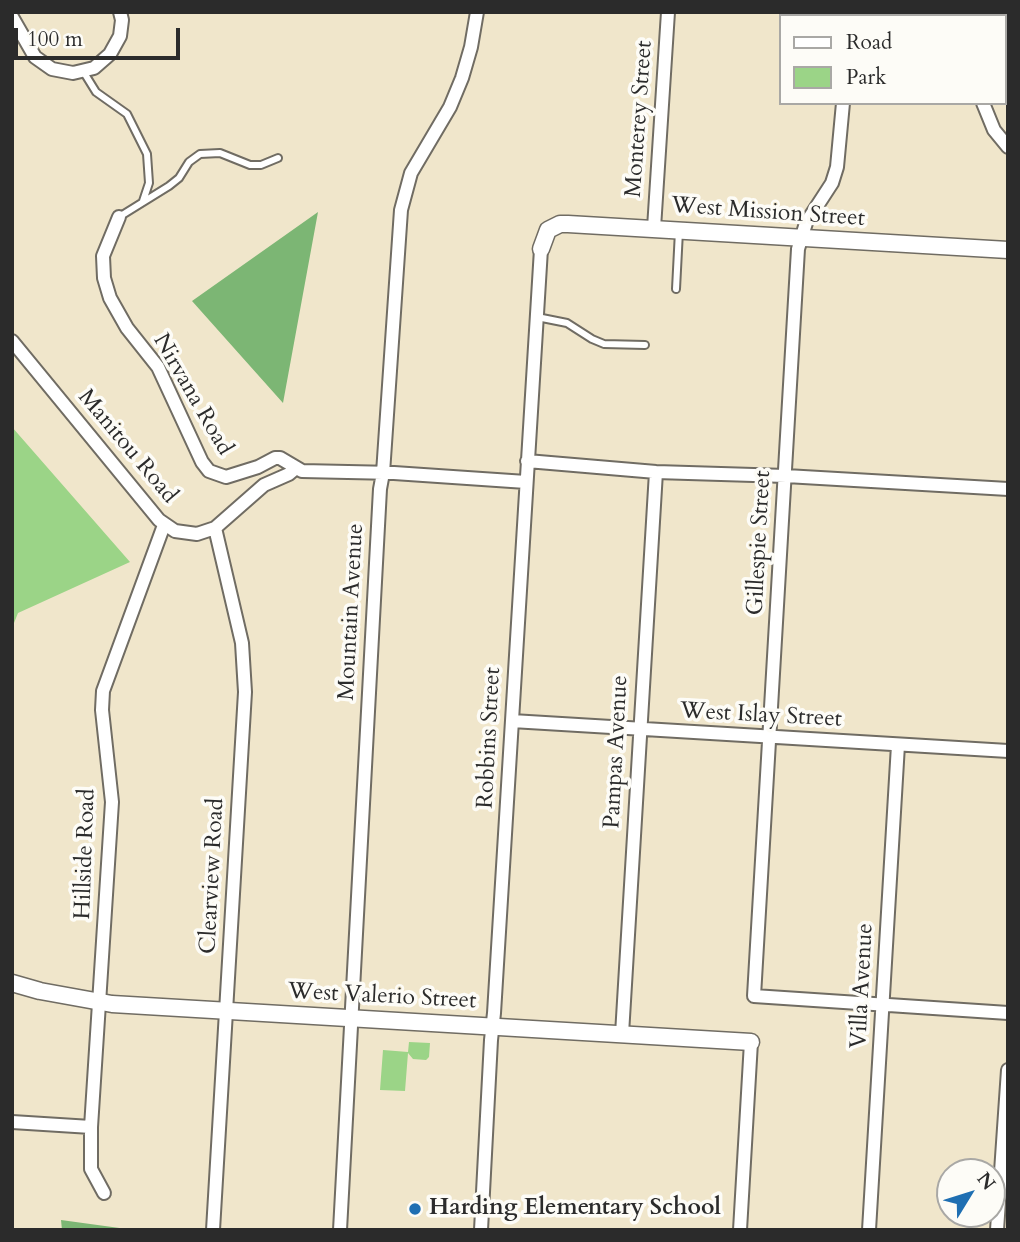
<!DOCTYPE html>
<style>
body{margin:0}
#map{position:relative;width:1020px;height:1242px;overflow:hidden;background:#f0e6cb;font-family:Cardo,serif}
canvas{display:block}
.frame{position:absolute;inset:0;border:14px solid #2b2b2b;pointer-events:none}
.legend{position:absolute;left:779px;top:14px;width:228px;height:91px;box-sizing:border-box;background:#fdfcf7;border:2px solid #a9a8a5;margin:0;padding:9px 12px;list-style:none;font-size:21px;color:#2b2b2b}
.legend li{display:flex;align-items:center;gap:14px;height:35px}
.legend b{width:35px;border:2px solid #a9a8a5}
.north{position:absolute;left:936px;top:1158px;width:70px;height:70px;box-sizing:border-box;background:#fdfcf7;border:2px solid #a9a8a5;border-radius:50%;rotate:52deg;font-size:19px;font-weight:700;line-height:28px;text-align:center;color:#2b2b2b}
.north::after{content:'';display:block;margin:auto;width:24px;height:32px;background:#1f6fb2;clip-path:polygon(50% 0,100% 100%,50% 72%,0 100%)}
.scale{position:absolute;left:14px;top:28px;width:166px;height:32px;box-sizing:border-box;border:4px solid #2b2b2b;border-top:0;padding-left:9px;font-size:21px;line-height:24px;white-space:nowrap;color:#2b2b2b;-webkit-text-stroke:5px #fdfcf7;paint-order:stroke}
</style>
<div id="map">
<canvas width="1020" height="1242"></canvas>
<div class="frame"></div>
<ul class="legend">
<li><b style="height:9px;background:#fff"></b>Road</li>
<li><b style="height:19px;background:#9bd487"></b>Park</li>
</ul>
<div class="north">N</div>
<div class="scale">100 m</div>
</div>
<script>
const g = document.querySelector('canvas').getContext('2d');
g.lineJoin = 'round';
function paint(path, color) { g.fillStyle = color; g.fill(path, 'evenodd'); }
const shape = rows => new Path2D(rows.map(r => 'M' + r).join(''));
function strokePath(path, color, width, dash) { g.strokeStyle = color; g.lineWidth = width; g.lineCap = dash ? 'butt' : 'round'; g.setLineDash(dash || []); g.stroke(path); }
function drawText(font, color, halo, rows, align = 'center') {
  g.font = font + ' Cardo,serif'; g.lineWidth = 7; g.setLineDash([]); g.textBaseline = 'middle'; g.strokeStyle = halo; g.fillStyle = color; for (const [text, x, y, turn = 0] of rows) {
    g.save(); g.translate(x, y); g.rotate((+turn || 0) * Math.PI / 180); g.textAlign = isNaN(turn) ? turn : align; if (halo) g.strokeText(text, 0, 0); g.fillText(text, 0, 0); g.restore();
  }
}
const green = shape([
 [12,427,130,562,18,613,12,628],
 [409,1042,430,1043,429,1057,426,1060,413,1059,408,1053,405,1091,380,1090,383,1050,408,1052]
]);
const forest = shape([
 [318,212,283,403,192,301],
 [61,1220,134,1230,62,1230]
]);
const service = shape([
 [83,71,96,92,127,114,147,154,149,183,143,201],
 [119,217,169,186,179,178,189,162,200,154,220,153,250,165,261,165,278,158],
 [676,289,679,231],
 [537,317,567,323,592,339,604,344,645,345]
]);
const minor = shape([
 [848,16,849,12],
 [982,16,982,12],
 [12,17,35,57,52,69,73,73,94,68,110,54,120,36,122,20,120,12],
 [843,103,837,167,832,183,806,223,798,249,754,996,1008,1013],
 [983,103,994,130,1008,147],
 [119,217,103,256,104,278,110,298,127,328,158,367,202,462,209,471,226,477,258,467,275,458,280,458,302,471,394,473,526,482],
 [654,228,668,12],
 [12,341,159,520,175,531,197,534,215,528,264,485,289,474,296,468],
 [527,461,656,472,786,476,1008,489],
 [512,721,1008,751],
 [622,1034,656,472],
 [12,1122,91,1127],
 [104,1193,91,1169,91,1127,112,802,102,710,103,691,164,525],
 [213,1230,245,692,242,643,215,528],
 [340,1230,380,489,383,473,401,210,411,173,450,107,462,78,471,47,477,12],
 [481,1230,491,1040,494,1013,541,249],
 [740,1230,751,1042],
 [869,1230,898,745],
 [997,1230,1008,1070]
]);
const tertiary = shape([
 [541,249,548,230,560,224,568,224,1008,250],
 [12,983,40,991,112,1004,751,1042]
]);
const markers = [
 [415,1209,7,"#1f6fb2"]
];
const streetNames = [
 ["Monterey Street",640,119,-86],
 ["West Mission Street",768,213,4],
 ["Nirvana Road",192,395,60],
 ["Manitou Road",127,447,50],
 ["Gillespie Street",760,543,-87],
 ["Mountain Avenue",352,612,-87],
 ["West Islay Street",761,716,3],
 ["Robbins Street",490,738,-87],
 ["Pampas Avenue",617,752,-87],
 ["Hillside Road",86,854,-88],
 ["Clearview Road",213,876,-87],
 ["Villa Avenue",863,986,-87],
 ["West Valerio Street",382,997,3]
];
const poiNames = [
 ["Harding Elementary School",429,1209]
];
paint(green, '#9bd487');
paint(forest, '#7cb674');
strokePath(service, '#706c63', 10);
strokePath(minor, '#706c63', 16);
strokePath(tertiary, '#706c63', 19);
strokePath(service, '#fff', 6);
strokePath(minor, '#fff', 12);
strokePath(tertiary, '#fff', 16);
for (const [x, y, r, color] of markers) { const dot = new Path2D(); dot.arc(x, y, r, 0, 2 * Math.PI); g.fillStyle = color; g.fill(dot); strokePath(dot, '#fdfcf7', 2.5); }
drawText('23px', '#2b2b2b', '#fdfcf7', streetNames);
drawText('bold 23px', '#2b2b2b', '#fdfcf7', poiNames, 'left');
</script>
